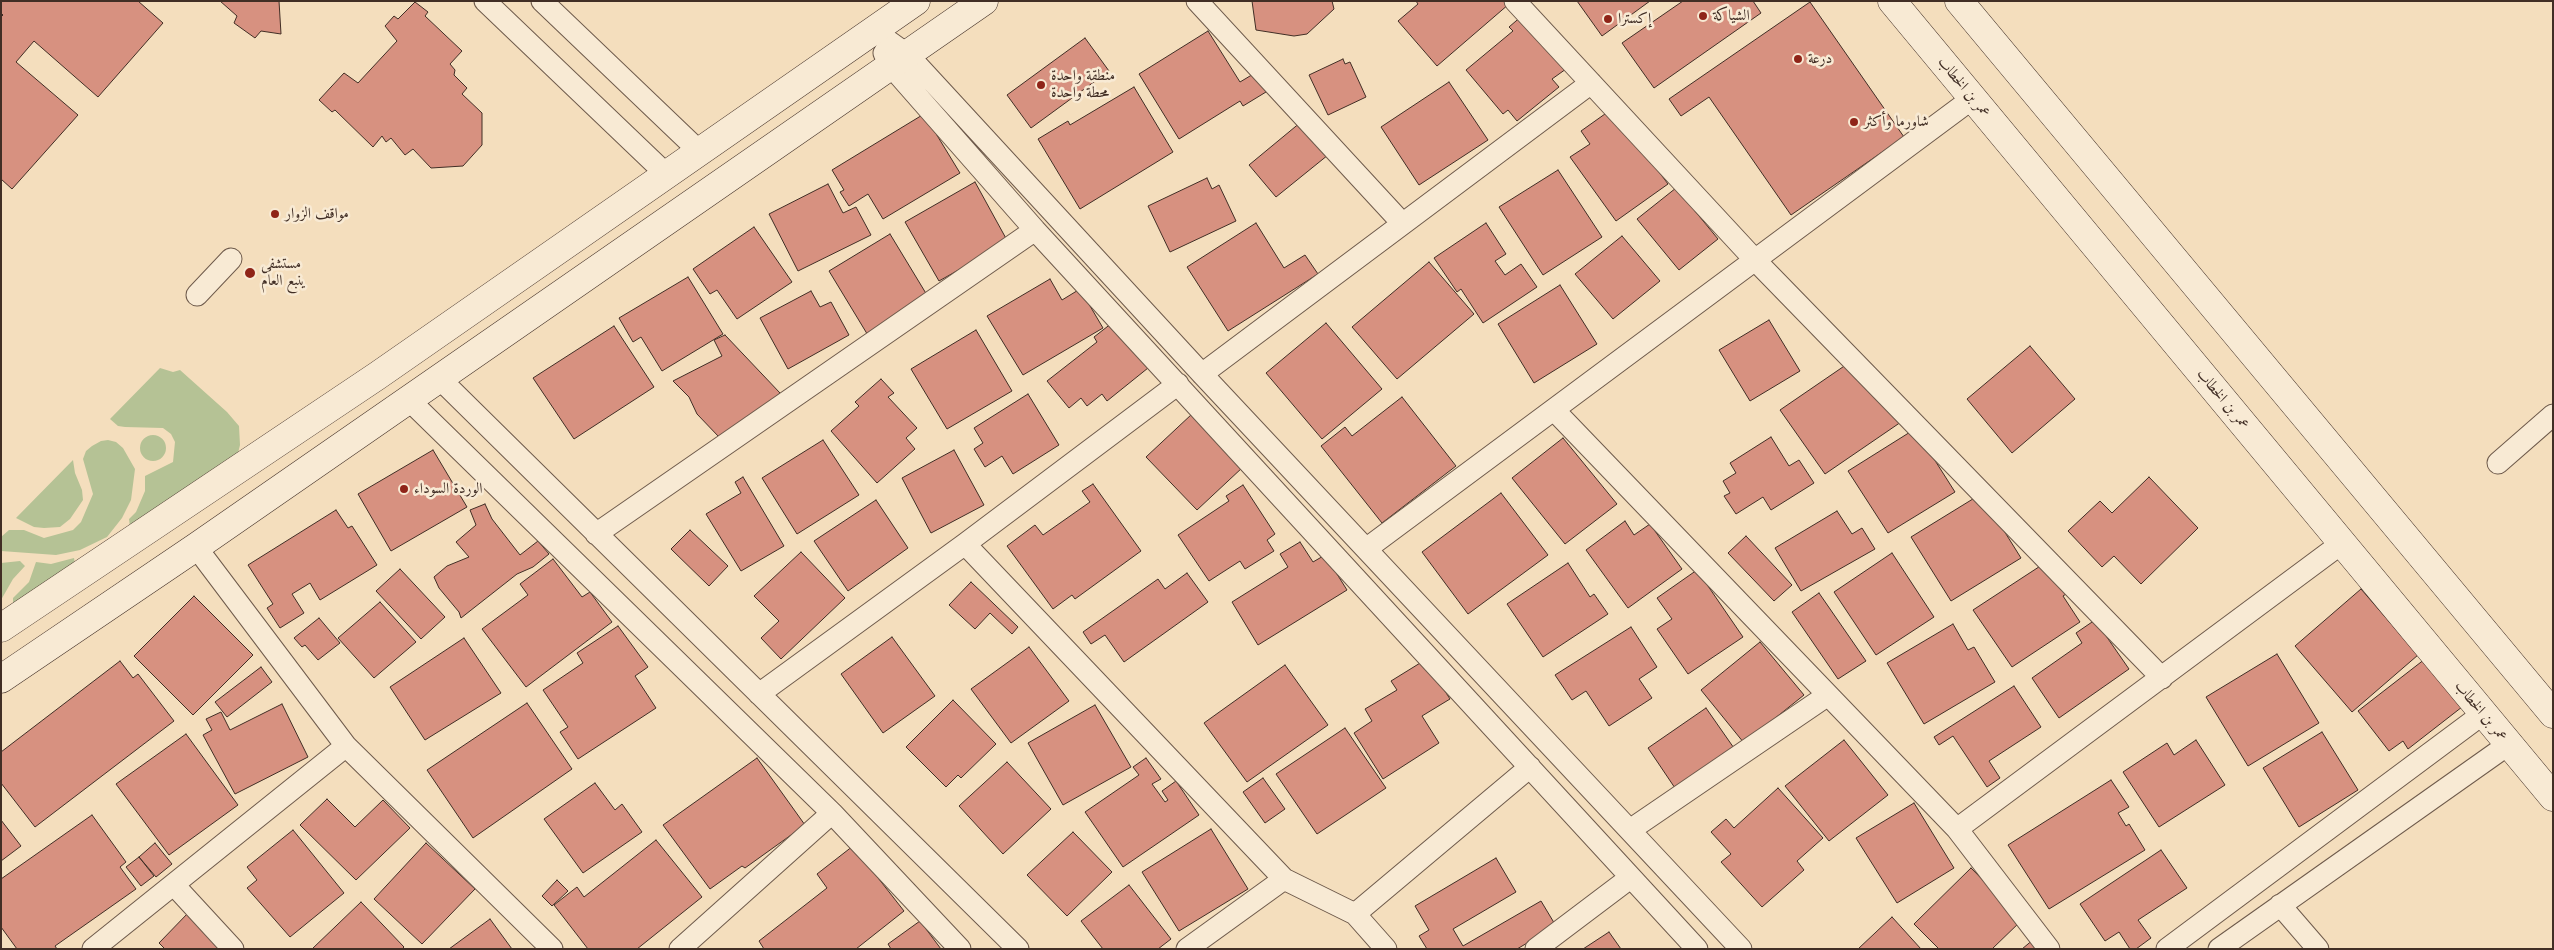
<!DOCTYPE html>
<meta charset="utf-8">
<style>
body{margin:0}
#map{position:relative;width:2554px;height:950px;overflow:hidden;background:#f4debd;font-family:"Libre Caslon Text",serif}
canvas{display:block}
.frame{position:absolute;inset:0;border:2px solid #412e25;pointer-events:none}
</style>
<div id="map">
<canvas width="2554" height="950"></canvas>
<div class="frame"></div>
</div>
<script>
const g = document.querySelector('canvas').getContext('2d');
g.lineJoin = 'round';
function paint(path, color) { g.fillStyle = color; g.fill(path, 'evenodd'); }
const shape = rows => new Path2D(rows.map(r => 'M' + r).join(''));
function strokePath(path, color, width, dash) { g.strokeStyle = color; g.lineWidth = width; g.lineCap = dash ? 'butt' : 'round'; g.setLineDash(dash || []); g.stroke(path); }
function drawText(font, color, halo, rows, align = 'center') {
  g.font = font + ' "Libre Caslon Text",Amiri,serif'; g.lineWidth = 5; g.setLineDash([]); g.textBaseline = 'middle'; g.strokeStyle = halo; g.fillStyle = color; for (const [text, x, y, turn = 0] of rows) {
    g.save(); g.translate(x, y); g.rotate((+turn || 0) * Math.PI / 180); g.textAlign = isNaN(turn) ? turn : align; if (halo) g.strokeText(text, 0, 0); g.fillText(text, 0, 0); g.restore();
  }
}
const green = shape([
 [160,368,173,372,180,370,227,412,239,426,240,445,238,453,130,527,129,519,136,512,145,491,145,476,173,462,175,442,171,434,163,428,125,427,118,426,110,419],
 '140 448a13 13 0 1 1 26 0a13 13 0 1 1-26 0Z',
 [108,440,116,442,123,448,135,469,131,500,122,518,107,537,80,550,56,555,1,551,1,537,9,530,24,530,44,538,73,530,81,522,93,494,83,459,86,451,92,446,101,441],
 [73,460,75,473,82,490,83,500,70,519,60,527,44,528,34,527,16,518],
 [74,558,75,564,17,606,13,603,13,598,29,582,36,562,51,564],
 [20,561,25,566,13,579,1,600,1,563]
]);
const building = shape([
 [1,1,138,1,163,23,98,97,34,41,16,62,78,115,12,189,1,179,1,17,3,15,1,13,1,1],
 [220,1,279,1,281,34,261,31,255,38,234,23,237,16,220,1],
 [1252,1,1332,1,1334,9,1307,34,1294,36,1256,30,1252,1],
 [1416,1,1506,1,1509,4,1437,66,1398,21,1418,4,1416,1],
 [1577,1,1650,1,1602,36,1577,1],
 [1683,1,1753,1,1761,13,1654,88,1622,43,1683,1],
 [415,2,428,12,425,16,462,51,450,64,455,70,454,75,467,88,462,94,482,113,482,145,463,166,431,168,413,149,405,155,391,138,386,142,382,136,373,147,335,110,332,112,319,100,344,73,358,83,397,41,385,26,394,16,398,19,415,2],
 [1810,2,1904,137,1791,215,1709,97,1681,116,1669,99,1810,2],
 [1523,15,1566,69,1552,79,1559,87,1517,121,1508,110,1503,114,1466,70,1513,31,1509,27,1523,15],
 [1208,31,1240,82,1255,73,1266,92,1243,106,1240,101,1179,139,1139,74,1208,31],
 [1085,38,1109,71,1031,128,1007,95,1085,38],
 [1343,59,1345,64,1350,62,1366,97,1328,115,1309,75,1343,59],
 [1449,82,1488,140,1419,185,1381,127,1449,82],
 [1134,87,1173,152,1080,209,1038,139,1068,121,1070,125,1134,87],
 [1612,109,1668,184,1616,221,1570,157,1590,144,1581,131,1612,109],
 [924,114,960,173,883,219,868,194,849,206,840,192,844,190,832,170,924,114],
 [1301,122,1328,155,1276,197,1249,165,1301,122],
 [1558,170,1602,237,1543,275,1499,207,1558,170],
 [1207,178,1212,189,1219,185,1236,221,1170,252,1148,206,1207,178],
 [975,182,1008,242,939,281,905,222,975,182],
 [828,184,843,213,856,207,871,235,798,271,769,214,828,184],
 [1676,188,1718,239,1679,270,1637,219,1676,188],
 [1256,223,1284,268,1305,255,1318,274,1228,331,1187,267,1256,223],
 [1486,223,1506,254,1495,261,1505,275,1521,264,1537,287,1483,323,1461,289,1457,292,1434,258,1486,223],
 [754,227,792,282,737,319,717,290,710,294,693,269,754,227],
 [890,234,930,300,869,337,829,271,890,234],
 [1622,236,1660,281,1613,319,1575,274,1622,236],
 [1429,262,1474,314,1397,379,1352,327,1429,262],
 [688,277,723,334,662,371,641,337,633,342,619,318,688,277],
 [1050,279,1062,300,1080,289,1103,328,1023,375,987,316,1050,279],
 [1560,285,1597,344,1534,383,1498,324,1560,285],
 [811,291,820,307,831,302,849,335,788,369,760,318,811,291],
 [1769,320,1800,371,1750,401,1719,350,1769,320],
 [1112,323,1148,368,1107,401,1102,394,1087,406,1081,398,1069,408,1047,381,1097,342,1094,337,1112,323],
 [1326,323,1382,389,1322,439,1266,373,1326,323],
 [614,326,654,387,574,439,533,378,614,326],
 [976,330,1012,391,947,429,911,369,976,330],
 [725,335,780,393,764,408,719,437,697,414,689,397,673,381,722,356,714,340,725,335],
 [2030,346,2075,399,2012,453,1967,399,2030,346],
 [1856,358,1901,422,1825,474,1780,410,1856,358],
 [881,379,894,393,888,397,917,428,906,438,915,449,877,483,831,431,859,406,855,402,881,379],
 [1028,394,1059,445,1013,474,1002,456,985,467,974,449,983,443,974,428,1028,394],
 [1402,397,1456,466,1382,523,1321,446,1345,427,1352,436,1402,397],
 [1192,414,1243,467,1197,510,1146,457,1192,414],
 [1915,429,1955,492,1888,533,1848,471,1915,429],
 [1771,437,1789,466,1799,460,1814,483,1771,510,1763,497,1736,514,1724,496,1730,493,1723,481,1736,473,1730,463,1771,437],
 [1563,438,1617,504,1565,544,1512,478,1563,438],
 [823,440,859,495,797,534,762,478,823,440],
 [433,450,467,507,391,551,358,494,433,450],
 [954,450,984,505,931,533,902,478,954,450],
 [743,477,784,546,741,571,706,514,741,493,735,482,743,477],
 [2149,477,2198,528,2141,584,2114,556,2102,567,2068,531,2100,501,2112,513,2149,477],
 [1093,484,1141,551,1075,599,1072,595,1053,609,1007,546,1035,525,1043,535,1090,502,1082,491,1093,484],
 [1243,485,1275,534,1267,540,1274,551,1245,569,1240,561,1209,581,1178,535,1229,501,1226,496,1243,485],
 [1501,493,1548,555,1468,614,1422,552,1501,493],
 [1981,494,2021,558,1951,601,1911,537,1981,494],
 [876,500,908,548,848,591,814,541,876,500],
 [485,504,492,519,520,555,538,541,549,554,533,567,517,574,461,618,459,612,439,588,434,577,447,566,469,557,456,542,476,525,470,510,485,504],
 [336,510,348,528,352,526,377,565,320,600,310,583,292,594,304,613,280,628,267,608,273,604,248,565,336,510],
 [1837,511,1852,534,1862,528,1875,549,1801,591,1775,548,1837,511],
 [1625,521,1634,535,1650,524,1682,569,1628,608,1586,550,1625,521],
 [690,530,728,566,709,586,671,549,690,530],
 [1746,536,1792,585,1774,601,1728,553,1746,536],
 [1300,542,1313,562,1325,555,1347,590,1258,645,1232,602,1288,567,1280,554,1300,542],
 [801,552,845,598,781,659,761,638,779,621,754,596,801,552],
 [1892,553,1934,617,1876,655,1834,592,1892,553],
 [553,559,582,597,590,592,612,622,526,687,482,629,528,595,520,584,553,559],
 [2051,559,2072,590,2063,596,2080,622,2012,667,1973,610,2051,559],
 [1568,563,1590,597,1594,594,1608,614,1543,657,1507,604,1568,563],
 [400,569,445,617,421,639,376,591,400,569],
 [1697,570,1743,637,1688,674,1657,629,1672,619,1657,598,1697,570],
 [1187,573,1208,602,1124,662,1105,635,1091,644,1083,632,1158,579,1165,589,1187,573],
 [971,582,1018,627,1012,634,990,613,975,629,949,605,971,582],
 [2361,589,2418,655,2352,712,2295,646,2361,589],
 [1819,593,1866,661,1838,679,1792,612,1819,593],
 [194,596,253,655,193,715,134,656,194,596],
 [380,602,416,642,374,678,338,638,380,602],
 [319,618,340,643,318,660,305,645,302,647,294,638,319,618],
 [2095,620,2129,669,2059,718,2032,678,2082,643,2076,633,2095,620],
 [1953,624,1968,650,1974,647,1995,682,1924,724,1887,663,1953,624],
 [618,626,648,667,635,676,656,708,578,759,560,732,568,727,543,690,583,663,577,653,618,626],
 [1631,627,1657,667,1639,679,1652,698,1609,726,1586,691,1572,700,1555,675,1631,627],
 [892,637,935,696,883,733,841,674,892,637],
 [464,638,501,693,425,740,390,687,464,638],
 [1760,642,1804,695,1744,743,1701,690,1760,642],
 [1029,647,1069,701,1011,743,971,689,1029,647],
 [2277,654,2319,723,2248,766,2206,697,2277,654],
 [2425,659,2462,707,2408,749,2403,741,2389,751,2358,711,2425,659],
 [1425,660,1450,699,1422,716,1439,743,1383,779,1354,733,1372,721,1365,709,1397,690,1391,681,1425,660],
 [120,661,133,678,138,674,174,721,35,827,1,783,1,752,120,661],
 [1285,665,1328,725,1247,782,1204,723,1285,665],
 [261,667,272,682,227,717,215,702,261,667],
 [2014,686,2041,727,1989,761,2000,778,1987,787,1953,736,1939,745,1934,737,2014,686],
 [953,700,996,744,961,778,958,775,946,787,906,747,953,700],
 [527,703,572,769,473,838,427,770,527,703],
 [282,704,308,757,235,794,203,735,212,730,206,719,221,712,230,730,282,704],
 [1095,705,1131,767,1063,805,1028,743,1095,705],
 [1706,708,1736,751,1677,791,1648,748,1706,708],
 [1345,728,1386,788,1317,834,1276,774,1345,728],
 [2322,732,2358,790,2299,827,2263,768,2322,732],
 [186,734,238,805,169,855,116,784,186,734],
 [1844,740,1888,795,1829,841,1785,786,1844,740],
 [2196,740,2225,785,2159,827,2123,772,2167,743,2174,755,2196,740],
 [757,758,805,825,745,868,742,866,710,889,663,825,757,758],
 [1146,758,1161,779,1152,784,1165,802,1168,800,1162,791,1176,781,1199,815,1123,867,1085,812,1139,775,1133,767,1146,758],
 [1007,762,1051,809,1003,854,959,806,1007,762],
 [1263,778,1285,809,1265,823,1243,792,1263,778],
 [2111,780,2129,807,2118,813,2126,826,2129,824,2145,850,2049,909,2008,845,2111,780],
 [595,783,615,810,622,804,642,832,583,873,544,819,595,783],
 [1778,788,1823,838,1797,861,1804,870,1762,907,1721,862,1731,854,1711,832,1726,819,1734,828,1778,788],
 [327,799,355,827,383,800,410,828,356,880,300,825,327,799],
 [1914,803,1954,868,1897,903,1856,838,1914,803],
 [92,815,126,862,120,867,136,889,55,946,57,949,17,949,1,927,1,879,92,815],
 [1,820,21,846,1,861,1,820],
 [1211,829,1248,889,1179,931,1142,872,1211,829],
 [293,830,344,893,290,937,247,888,257,880,247,867,293,830],
 [1073,832,1112,872,1067,916,1027,875,1073,832],
 [656,840,702,897,637,949,588,949,554,905,577,887,584,897,656,840],
 [155,843,172,864,156,877,139,857,155,843],
 [426,843,475,889,422,944,374,899,426,843],
 [853,846,904,911,856,949,764,949,759,941,827,888,817,874,853,846],
 [2161,850,2187,888,2138,920,2151,938,2136,949,2130,949,2119,932,2105,941,2080,904,2161,850],
 [139,857,154,876,141,886,126,867,139,857],
 [1496,858,1516,892,1453,929,1463,946,1541,901,1556,926,1517,949,1427,949,1419,936,1429,930,1415,906,1496,858],
 [1971,868,2022,920,1992,949,1939,949,1914,924,1971,868],
 [557,880,568,891,552,906,542,896,557,880],
 [1129,885,1171,939,1158,949,1103,949,1081,921,1129,885],
 [361,902,404,947,402,949,312,949,361,902],
 [190,911,236,949,165,949,159,943,190,911],
 [1892,917,1921,949,1858,949,1892,917],
 [490,919,512,949,449,949,490,919],
 [920,921,941,949,891,949,888,944,920,921],
 [1609,932,1621,949,1583,949,1609,932],
 [2040,934,2051,949,2022,949,2040,934]
]);
const street = shape([
 [485,1,667,175],
 [542,1,700,152],
 [1197,1,1402,223],
 [1515,1,1755,260,2162,678],
 [873,30,908,55,1202,374,1741,949],
 [884,53,890,65,1035,230,1697,949],
 [197,295,231,259],
 [1202,374,1591,83],
 [440,379,1018,949],
 [408,399,832,813,960,949],
 [1554,410,1957,829,2049,949],
 [2498,463,2553,415],
 [596,534,1035,230],
 [965,544,1284,879,1187,949],
 [196,547,346,746,552,949],
 [1366,549,1973,98],
 [759,694,965,544,1178,384],
 [1957,829,2342,543],
 [1630,830,1828,695],
 [1284,879,1355,914,1386,949],
 [174,885,233,949],
 [2280,905,2318,949],
 [1355,914,1530,767],
 [93,949,346,746],
 [680,949,832,813],
 [1536,949,1630,878],
 [2167,949,2484,713],
 [2219,949,2509,744]
]);
const secondary = shape([
 [1892,1,2553,797],
 [1959,1,2553,714],
 [1,628,377,376,916,1],
 [1,679,196,547,984,1]
]);
const markers = [
 [1703,16,5,"#8f2418"],
 [1608,19,5,"#8f2418"],
 [1798,59,5,"#8f2418"],
 [1041,85,5,"#8f2418"],
 [1854,122,5,"#8f2418"],
 [275,214,5,"#8f2418"],
 [250,273,6,"#8f2418"],
 [404,489,5,"#8f2418"]
];
const poiNames = [
 ["الشياكة",1713,16],
 ["إكسترا",1618,19],
 ["درعة",1808,59],
 ["منطقة واحدة",1051,76],
 ["محطة واحدة",1051,93],
 ["شاورما وأكثر",1864,122],
 ["مواقف الزوار",285,214],
 ["مستشفى",261,264],
 ["ينبع العام",261,281],
 ["الوردة السوداء",414,489]
];
const streetNames = [
 ["عمر بن الخطاب",1964,87,50],
 ["عمر بن الخطاب",2223,399,50],
 ["عمر بن الخطاب",2481,711,50]
];
paint(green, '#b5c295');
paint(building, '#d79180');
strokePath(building, '#412e25', 1);
strokePath(street, '#6e5a4b', 23);
strokePath(secondary, '#412e25', 29);
strokePath(street, '#f8ead4', 21);
strokePath(secondary, '#f8ead4', 28);
for (const [x, y, r, color] of markers) { const dot = new Path2D(); dot.arc(x, y, r, 0, 2 * Math.PI); g.fillStyle = color; g.fill(dot); strokePath(dot, '#f8ead4', 2); }
drawText('15px', '#412e25', '#f8ead4', poiNames, 'left');
drawText('15px', '#412e25', '#f8ead4', streetNames);
</script>
